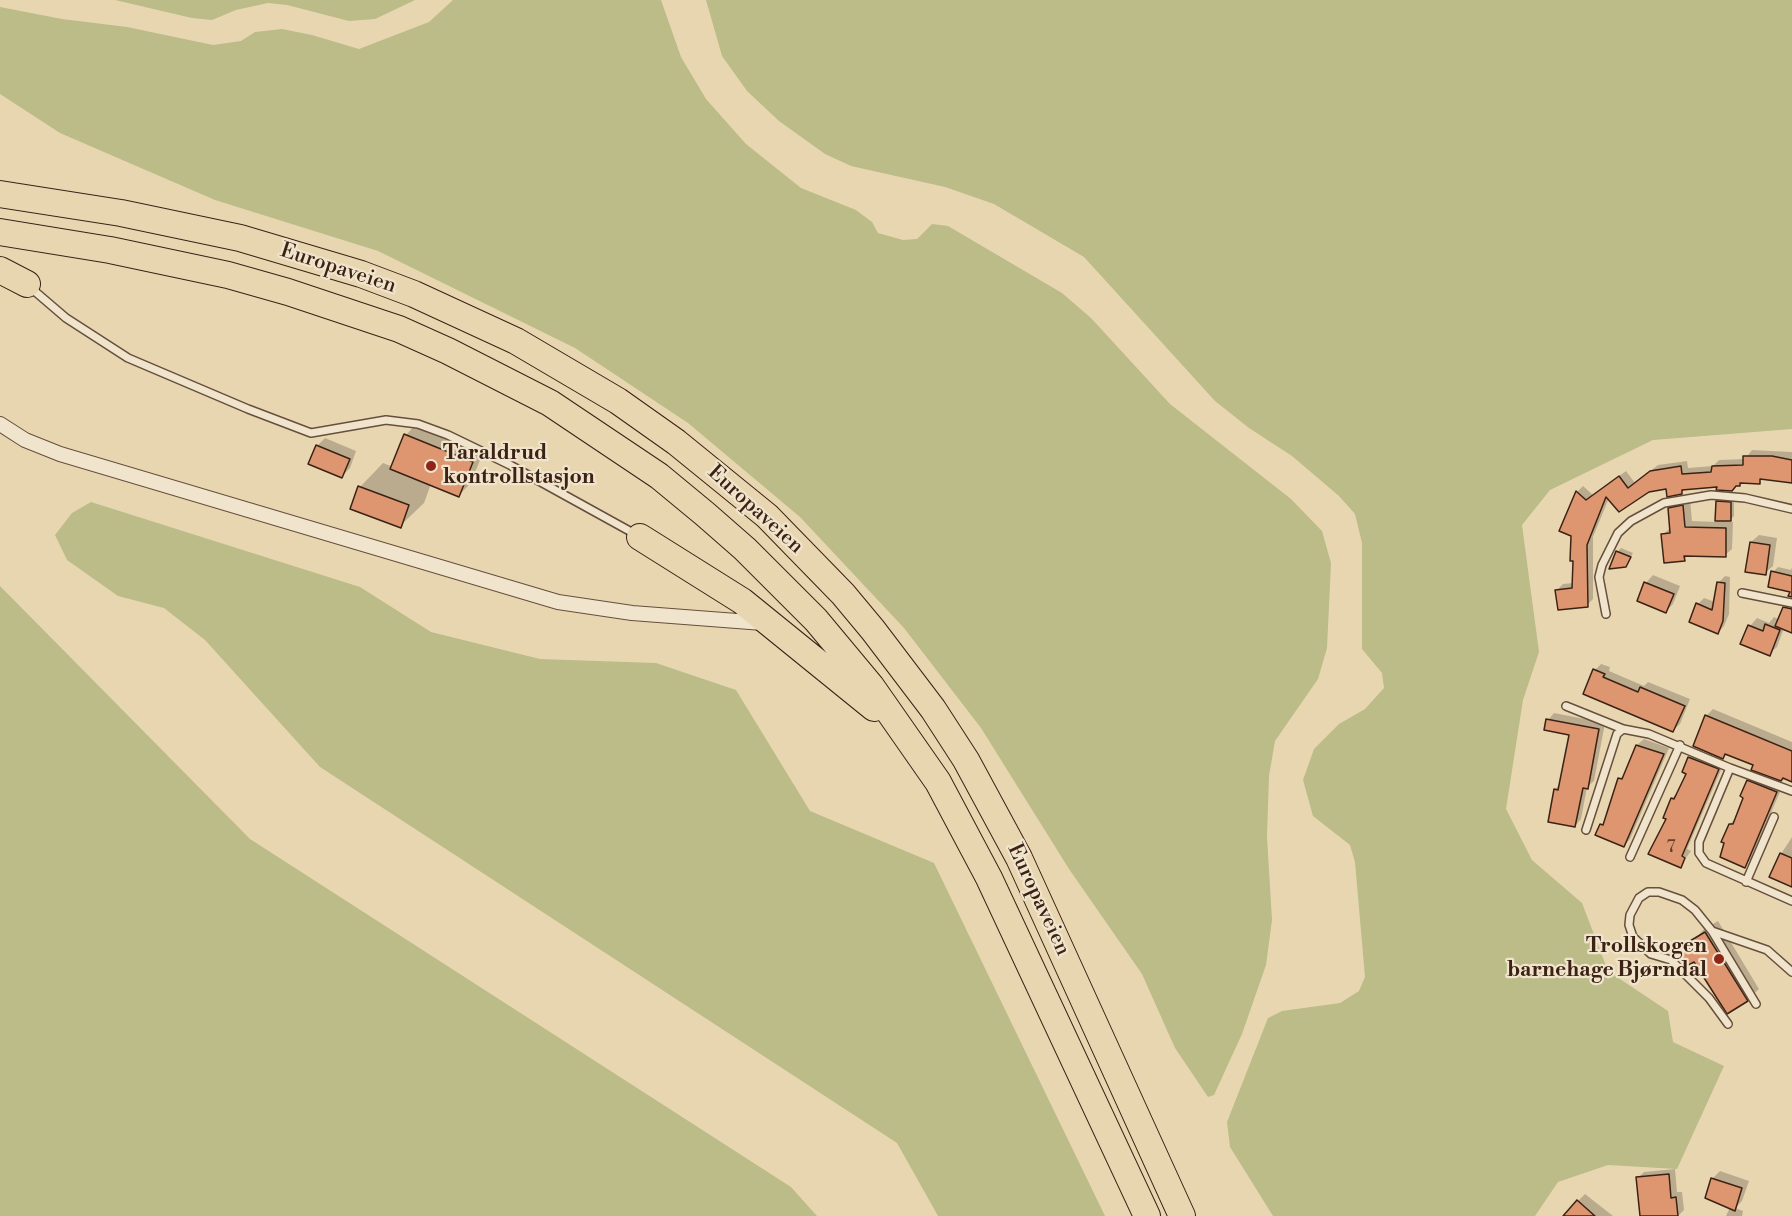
<!DOCTYPE html>
<meta charset="utf-8">
<style>
body{margin:0}
canvas{display:block;background:#e8d6b1}
</style>
<canvas width="1792" height="1216"></canvas>
<script>
const g = document.querySelector('canvas').getContext('2d');
g.lineJoin = 'round';
function paint(path, color) { g.fillStyle = color; g.fill(path, 'evenodd'); }
const shape = rows => new Path2D(rows.map(r => 'M' + r).join(''));
function strokePath(path, color, width, dash) { g.strokeStyle = color; g.lineWidth = width; g.lineCap = dash ? 'butt' : 'round'; g.setLineDash(dash || []); g.stroke(path); }
function drawText(font, color, halo, rows, align = 'center') {
  g.font = font + ' "Libre Bodoni",serif'; g.lineWidth = 4.5; g.setLineDash([]); g.textBaseline = 'middle'; g.strokeStyle = halo; g.fillStyle = color; for (const [text, x, y, turn = 0] of rows) {
    g.save(); g.translate(x, y); g.rotate((+turn || 0) * Math.PI / 180); g.textAlign = isNaN(turn) ? turn : align; if (halo) g.strokeText(text, 0, 0); g.fillText(text, 0, 0); g.restore();
  }
}
const green = shape([
 [115,0,415,0,375,19,349,21,287,5,268,3,236,10,212,20,192,18],
 [453,0,661,0,681,57,706,99,746,144,801,188,856,210,872,222,878,233,903,240,917,239,932,224,948,226,1062,293,1091,318,1170,404,1291,499,1322,531,1331,563,1327,648,1318,679,1275,741,1269,776,1267,837,1272,920,1266,965,1242,1034,1214,1095,1208,1097,1175,1048,1142,974,1069,869,981,728,904,628,800,517,688,423,575,348,378,251,215,200,60,133,0,94,0,7,62,19,127,27,213,45,241,41,255,32,282,29,312,35,359,49,429,22],
 [706,0,1792,0,1792,429,1653,440,1550,490,1522,525,1539,652,1523,700,1506,809,1532,860,1582,903,1608,971,1668,1011,1673,1042,1724,1066,1677,1169,1608,1165,1558,1182,1535,1216,1273,1216,1230,1147,1227,1122,1268,1018,1282,1011,1340,1003,1359,991,1365,977,1355,862,1350,845,1313,816,1303,780,1314,749,1339,724,1365,709,1384,688,1382,673,1362,649,1362,543,1355,514,1339,496,1292,456,1249,428,1215,401,1084,257,994,204,945,187,851,166,825,154,779,121,747,91,722,56],
 [91,502,360,587,431,632,540,659,656,663,736,690,810,811,934,863,1105,1216,938,1216,897,1143,320,767,205,640,164,608,118,596,67,560,55,535,72,513],
 [0,586,250,839,791,1187,817,1216,0,1216]
]);
const shadow = shape([
 [417,423,484,451,470,484,458,496,431,484,424,503,400,526,360,487,383,463,393,467,406,435],
 [325,438,356,451,350,468,342,476,317,446],
 [1752,450,1792,452,1792,474,1742,481,1732,490,1718,485,1686,488,1681,493,1667,487,1609,498,1593,537,1593,599,1587,605,1557,590,1563,584,1573,583,1573,535,1561,530,1577,492,1583,486,1593,495,1626,471,1635,483,1658,465,1687,461,1688,468,1713,466,1719,460,1745,459],
 [1721,498,1734,500,1734,516,1728,522,1733,522,1732,549,1725,555,1689,554,1684,560,1663,535,1670,528,1669,509,1676,502,1690,499,1692,521,1717,522,1717,502],
 [1759,535,1777,538,1773,566,1765,573,1751,542],
 [1621,548,1633,553,1626,565,1617,552],
 [1778,567,1791,570,1792,567,1792,597,1790,596,1792,591,1773,572],
 [1653,575,1680,586,1673,604,1666,611,1639,600,1646,583],
 [1725,576,1730,577,1729,614,1724,626,1718,633,1698,604,1704,598,1715,602,1718,583],
 [1790,603,1792,603,1792,630,1784,628,1777,647,1769,654,1750,626,1757,618,1769,623,1774,617,1780,620],
 [1601,664,1610,667,1609,671,1644,686,1648,682,1690,699,1680,724,1673,730,1585,693,1595,670],
 [1713,709,1792,742,1792,780,1727,753,1723,757,1695,745,1707,715],
 [1554,713,1605,723,1594,781,1587,787,1581,819,1575,826,1555,789,1561,784,1570,734,1548,720],
 [1644,739,1669,748,1630,839,1624,846,1601,825,1606,820,1620,779,1626,772,1637,745],
 [1696,751,1724,763,1687,849,1691,851,1680,866,1668,819,1672,798,1679,791,1688,773,1684,771,1690,757],
 [1754,775,1783,785,1751,859,1745,866,1726,842,1730,824,1737,817,1745,797,1748,781],
 [1792,837,1792,885,1781,854],
 [1718,921,1759,989,1747,1000,1694,960,1682,954,1704,929],
 [1675,1169,1677,1192,1682,1192,1684,1210,1678,1216,1641,1216,1638,1178,1644,1172],
 [1720,1171,1749,1181,1742,1201,1735,1208,1743,1211,1742,1216,1726,1216,1730,1207,1712,1179],
 [1585,1194,1613,1216,1572,1216,1578,1201]
]);
const building = shape([
 [404,434,473,462,459,497,390,469,404,434],
 [316,445,350,459,342,478,308,464,316,445],
 [1743,456,1772,456,1792,460,1792,483,1760,479,1760,484,1740,483,1740,486,1736,486,1732,491,1716,490,1717,487,1682,490,1682,494,1667,497,1666,489,1649,492,1619,512,1606,497,1587,545,1588,607,1558,610,1555,590,1572,588,1573,561,1570,561,1571,536,1559,531,1576,491,1586,500,1619,476,1628,488,1650,471,1681,466,1682,474,1711,472,1712,466,1743,465,1743,456],
 [358,486,409,505,401,528,350,509,358,486],
 [1716,501,1731,502,1731,521,1715,521,1716,501],
 [1683,505,1685,527,1726,528,1726,557,1684,556,1685,561,1664,563,1661,534,1670,533,1668,508,1683,505],
 [1750,542,1770,545,1766,575,1745,572,1750,542],
 [1616,551,1631,557,1626,567,1609,569,1616,551],
 [1771,571,1792,576,1792,597,1788,596,1790,592,1768,587,1771,571],
 [1644,582,1674,594,1666,613,1637,601,1644,582],
 [1717,582,1725,583,1723,621,1718,634,1689,622,1696,603,1712,610,1717,582],
 [1783,607,1792,609,1792,633,1775,626,1783,607],
 [1765,624,1780,630,1770,656,1740,644,1748,625,1763,631,1765,624],
 [1593,669,1605,674,1603,677,1638,692,1640,687,1685,706,1673,732,1583,694,1593,669],
 [1705,715,1792,751,1792,782,1783,778,1781,781,1751,770,1753,765,1725,754,1723,759,1693,746,1705,715],
 [1546,719,1599,729,1588,789,1583,788,1575,827,1548,822,1554,789,1558,790,1569,735,1544,730,1546,719],
 [1636,745,1664,754,1624,847,1595,835,1600,824,1603,825,1618,778,1622,779,1636,745],
 [1688,757,1719,769,1682,856,1685,858,1681,868,1648,854,1666,819,1663,818,1671,798,1674,799,1686,774,1682,772,1688,757],
 [1747,780,1777,792,1745,868,1720,857,1724,843,1721,842,1729,824,1733,824,1743,798,1740,796,1747,780],
 [1780,853,1792,858,1792,887,1769,877,1780,853],
 [1705,932,1748,1001,1727,1014,1694,962,1687,966,1680,954,1693,946,1690,941,1705,932],
 [1669,1174,1671,1198,1676,1197,1678,1216,1640,1216,1636,1177,1669,1174],
 [1711,1178,1742,1188,1735,1211,1705,1198,1711,1178],
 [1577,1200,1595,1216,1563,1216,1577,1200]
]);
const lane = shape([
 [31,288,66,318,128,358,248,409,311,433,386,420,418,424,448,435,510,465,635,534],
 [1742,593,1792,603],
 [1606,614,1599,577,1602,565,1618,533,1631,521,1664,503,1711,495,1745,498,1792,509],
 [1566,706,1623,729],
 [1730,768,1792,791],
 [1586,830,1617,734,1623,729,1649,734,1730,768,1699,842,1699,853,1706,863,1792,901],
 [1630,857,1680,745],
 [1746,882,1774,817],
 [1712,931,1756,1004],
 [1728,1024,1709,998,1671,960,1651,954,1633,937,1629,925,1630,915,1639,898,1648,892,1659,892,1682,900,1695,910,1712,931,1767,950,1792,972]
]);
const street = shape([
 [0,424,25,440,60,454,558,602,632,613,763,623]
]);
const highway = shape([
 [0,194,121,213,240,238,361,274,414,294,516,341,618,401,676,442,767,516,843,594,873,630,933,709,966,760,1019,858,1182,1216],
 [0,232,110,250,228,275,288,292,399,329,448,351,550,403,659,476,705,514,745,549,816,620,871,686,938,782,989,878,1147,1216],
 [0,270,27,284],
 [640,537,742,601,874,708]
]);
const markers = [
 [431,466,6,"#8f2418"],
 [1719,959,6,"#8f2418"]
];
const numberNames = [
 ["7",1671,848]
];
const streetNames = [
 ["Europaveien",338,269,18],
 ["Europaveien",755,510,42],
 ["Europaveien",1038,900,65]
];
const poiNames = [
 ["Taraldrud",443,454],
 ["kontrollstasjon",443,478],
 ["Trollskogen",1707,947,"right"],
 ["barnehage Bjørndal",1707,971,"right"]
];
paint(green, '#bbbc88');
paint(shadow, '#0003');
paint(building, '#dd966f');
strokePath(building, '#3b2215', 1.5);
strokePath(lane, '#664f3c', 10);
strokePath(street, '#664f3c', 16);
strokePath(highway, '#3b2215', 28);
strokePath(lane, '#f0e4cc', 7);
strokePath(street, '#f0e4cc', 14);
strokePath(highway, '#e8d6b1', 26);
for (const [x, y, r, color] of markers) { const dot = new Path2D(); dot.arc(x, y, r, 0, 2 * Math.PI); g.fillStyle = color; g.fill(dot); strokePath(dot, '#f0e4cc', 2); }
drawText('18px', '#643f2c', null, numberNames);
drawText('21px', '#3b2215', '#f0e4cc', streetNames);
drawText('bold 21px', '#3b2215', '#f0e4cc', poiNames, 'left');
</script>
